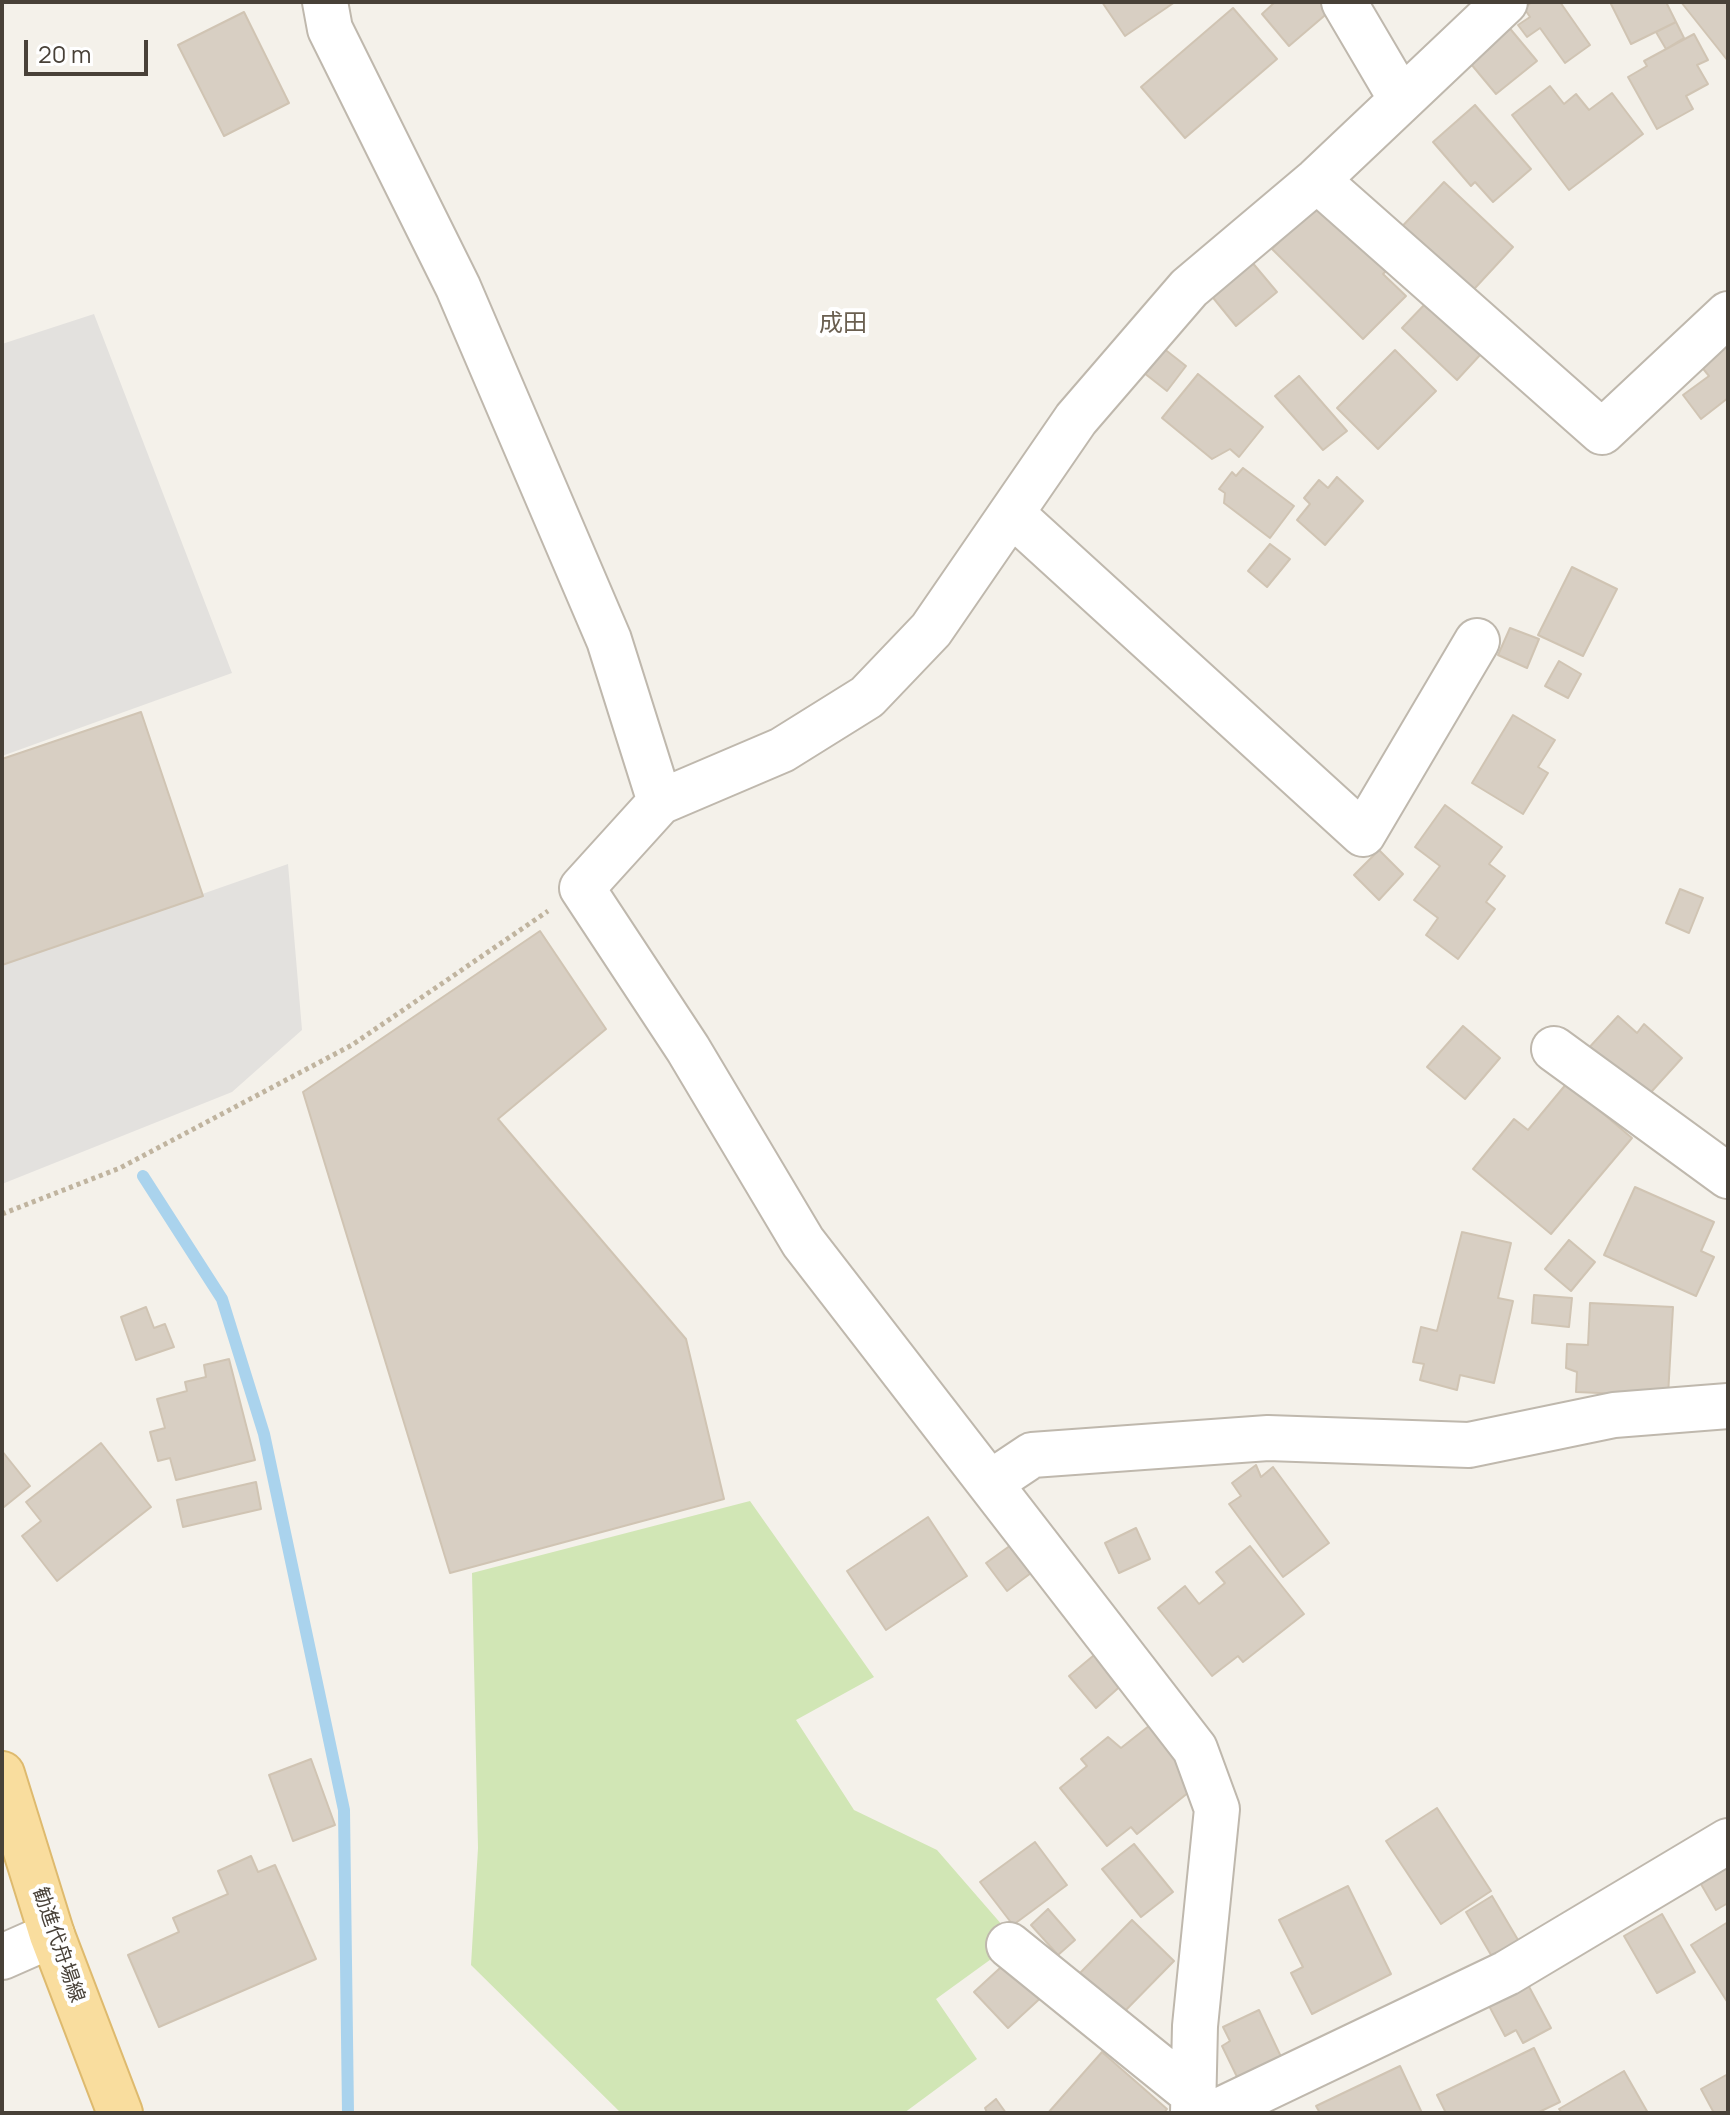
<!DOCTYPE html>
<meta charset="utf-8">
<style>
body{margin:0}
#map{position:relative;width:1730px;height:2115px;overflow:hidden;background:#f4f1ea;font-family:Manrope,sans-serif}
canvas{display:block}
.frame{position:absolute;inset:0;border:4px solid #484138;pointer-events:none}
.scale{position:absolute;left:24px;top:40px;width:124px;height:36px;box-sizing:border-box;border:4px solid #484138;border-top:0;padding-left:10px;font-size:24px;line-height:28px;white-space:nowrap;color:#484138;-webkit-text-stroke:6px #fff;paint-order:stroke}
</style>
<div id="map">
<canvas width="1730" height="2115"></canvas>
<div class="frame"></div>
<div class="scale">20 m</div>
</div>
<script>
const g = document.querySelector('canvas').getContext('2d');
g.lineJoin = 'round';
function paint(path, color) { g.fillStyle = color; g.fill(path, 'evenodd'); }
const shape = rows => new Path2D(rows.map(r => 'M' + r).join(''));
function strokePath(path, color, width, dash) { g.strokeStyle = color; g.lineWidth = width; g.lineCap = dash ? 'butt' : 'round'; g.setLineDash(dash || []); g.stroke(path); }
function drawText(font, color, halo, rows, align = 'center') {
  g.font = font + ' Manrope,"Noto Sans JP",sans-serif'; g.lineWidth = 8; g.setLineDash([]); g.textBaseline = 'middle'; g.strokeStyle = halo; g.fillStyle = color; for (const [text, x, y, turn = 0] of rows) {
    g.save(); g.translate(x, y); g.rotate((+turn || 0) * Math.PI / 180); g.textAlign = isNaN(turn) ? turn : align; if (halo) g.strokeText(text, 0, 0); g.fillText(text, 0, 0); g.restore();
  }
}
const green = shape([
 [750,1501,874,1677,796,1720,854,1810,937,1850,1016,1941,936,1999,977,2059,904,2113,621,2113,471,1965,478,1848,472,1573]
]);
const parking = shape([
 [94,314,232,673,2,756,2,344],
 [288,864,302,1030,232,1092,2,1184,2,964]
]);
const stream = shape([
 [143,1176,222,1299,264,1434,344,1810,348,2113]
]);
const building = shape([
 [1102,2,1175,2,1125,36,1102,2],
 [1275,2,1334,2,1337,5,1289,46,1262,14,1275,2],
 [1532,2,1560,2,1590,45,1565,63,1540,28,1527,37,1518,25,1530,17,1524,8,1532,2],
 [1610,2,1666,2,1676,22,1631,44,1610,2],
 [1681,2,1728,2,1728,61,1681,2],
 [1233,8,1277,59,1185,138,1141,87,1233,8],
 [244,12,289,103,224,136,178,45,244,12],
 [1676,22,1684,38,1666,49,1656,32,1676,22],
 [1507,25,1537,61,1496,94,1466,58,1507,25],
 [1694,34,1708,60,1697,65,1708,84,1686,96,1693,109,1657,129,1628,77,1647,66,1644,61,1694,34],
 [1550,86,1564,104,1576,94,1589,110,1612,93,1643,134,1569,190,1512,115,1550,86],
 [1475,105,1531,169,1493,202,1475,182,1471,186,1433,142,1475,105],
 [1444,182,1513,247,1464,300,1394,235,1444,182],
 [1325,197,1393,264,1383,274,1406,296,1363,339,1272,249,1325,197],
 [1251,261,1277,292,1236,326,1210,294,1251,261],
 [1427,302,1481,354,1457,380,1402,328,1427,302],
 [1728,335,1728,398,1701,419,1683,395,1709,376,1696,360,1728,335],
 [1158,344,1186,366,1167,391,1139,369,1158,344],
 [1395,350,1436,391,1378,449,1337,408,1395,350],
 [1198,374,1263,427,1239,457,1230,449,1212,459,1162,418,1198,374],
 [1299,376,1347,431,1323,450,1275,396,1299,376],
 [1243,468,1294,506,1270,538,1224,503,1225,493,1219,489,1232,472,1236,476,1243,468],
 [1337,477,1363,501,1325,545,1297,520,1310,504,1304,498,1319,480,1328,488,1337,477],
 [1270,544,1290,559,1267,587,1248,571,1270,544],
 [1572,567,1617,589,1583,656,1538,635,1572,567],
 [1510,628,1539,639,1527,668,1498,655,1510,628],
 [1559,661,1581,674,1568,698,1545,686,1559,661],
 [141,712,203,896,2,965,2,759,141,712],
 [1513,715,1555,740,1538,767,1548,773,1523,814,1472,783,1513,715],
 [1445,805,1502,847,1489,864,1505,876,1486,902,1495,909,1458,959,1426,935,1438,918,1414,900,1440,866,1415,847,1445,805],
 [1379,850,1403,874,1379,900,1354,875,1379,850],
 [1680,889,1703,898,1689,933,1666,923,1680,889],
 [540,931,606,1029,498,1119,686,1339,724,1499,450,1573,303,1092,540,931],
 [1618,1016,1637,1033,1644,1024,1682,1058,1643,1101,1586,1051,1618,1016],
 [1463,1026,1500,1058,1465,1099,1427,1067,1463,1026],
 [1567,1083,1632,1138,1551,1234,1473,1169,1514,1119,1528,1130,1567,1083],
 [1635,1187,1714,1222,1701,1251,1714,1257,1696,1296,1604,1255,1635,1187],
 [1462,1232,1511,1243,1498,1298,1513,1301,1494,1383,1460,1375,1457,1390,1420,1380,1424,1364,1413,1362,1421,1327,1437,1331,1462,1232],
 [1569,1240,1595,1262,1571,1291,1545,1269,1569,1240],
 [1534,1295,1572,1298,1569,1327,1532,1323,1534,1295],
 [1590,1303,1673,1307,1668,1396,1576,1392,1577,1372,1566,1368,1567,1344,1588,1345,1590,1303],
 [146,1307,154,1328,165,1324,174,1347,136,1360,121,1317,146,1307],
 [229,1359,255,1460,176,1480,170,1458,158,1461,150,1432,165,1428,157,1399,187,1391,185,1382,206,1377,204,1365,229,1359],
 [101,1443,151,1507,57,1581,22,1536,41,1521,26,1502,101,1443],
 [2,1451,30,1486,4,1507,2,1504,2,1451],
 [1256,1465,1261,1477,1273,1467,1329,1543,1283,1577,1229,1504,1241,1496,1232,1483,1256,1465],
 [256,1482,261,1509,183,1527,177,1500,256,1482],
 [928,1517,967,1576,886,1630,847,1571,928,1517],
 [1136,1528,1150,1559,1119,1573,1105,1543,1136,1528],
 [1011,1545,1031,1573,1007,1591,986,1563,1011,1545],
 [1250,1546,1304,1614,1243,1662,1238,1656,1212,1676,1158,1608,1185,1586,1199,1604,1225,1583,1216,1572,1250,1546],
 [1099,1651,1125,1682,1096,1708,1069,1676,1099,1651],
 [1159,1718,1199,1784,1137,1834,1131,1827,1107,1846,1060,1788,1087,1766,1081,1759,1108,1737,1121,1748,1159,1718],
 [311,1759,335,1825,293,1841,269,1775,311,1759],
 [1437,1808,1491,1891,1441,1924,1386,1841,1437,1808],
 [1035,1842,1067,1885,1013,1925,980,1882,1035,1842],
 [1134,1844,1173,1892,1141,1917,1102,1869,1134,1844],
 [251,1856,258,1872,275,1865,316,1959,159,2027,128,1955,179,1932,173,1918,228,1894,218,1871,251,1856],
 [1728,1861,1728,1903,1716,1910,1698,1879,1728,1861],
 [1348,1886,1391,1974,1312,2014,1291,1973,1303,1967,1279,1920,1348,1886],
 [1492,1896,1521,1945,1494,1960,1466,1912,1492,1896],
 [1048,1909,1075,1940,1058,1955,1031,1925,1048,1909],
 [1662,1914,1695,1972,1657,1993,1624,1936,1662,1914],
 [1132,1920,1174,1961,1121,2015,1079,1974,1132,1920],
 [1728,1922,1728,2003,1691,1945,1728,1922],
 [1012,1957,1046,1993,1008,2028,974,1992,1012,1957],
 [1526,1981,1551,2028,1523,2043,1516,2030,1505,2036,1487,2002,1526,1981],
 [1259,2010,1283,2061,1240,2083,1222,2046,1230,2041,1223,2027,1259,2010],
 [1534,2048,1560,2102,1537,2113,1446,2113,1437,2095,1534,2048],
 [1102,2052,1167,2109,1164,2113,1048,2113,1102,2052],
 [1400,2066,1422,2113,1320,2113,1316,2106,1400,2066],
 [1624,2071,1648,2113,1562,2113,1559,2109,1624,2071],
 [1728,2074,1728,2113,1714,2113,1701,2089,1728,2074],
 [996,2099,1006,2113,987,2113,985,2108,996,2099]
]);
const path = shape([
 [2,1214,120,1168,352,1045,548,911]
]);
const minor = shape([
 [325,2,330,29,458,287,609,640,660,802],
 [1344,2,1401,99],
 [1317,180,1602,432,1728,314],
 [1012,514,1363,834,1477,641],
 [1554,1049,1728,1176],
 [990,1483,1032,1455,1268,1438,1469,1445,1614,1415,1728,1406],
 [1009,1945,1193,2094],
 [2,1957,52,1935],
 [1193,2113,1195,2026,1217,1809,1195,1749,803,1242,688,1049,582,888,660,802,782,750,867,697,931,630,1076,419,1189,288,1317,180,1505,2],
 [1214,2113,1507,1973,1728,1841]
]);
const major = shape([
 [2,1774,52,1935,120,2113]
]);
const streetNames = [
 ["勧進代舟場線",58,1945,71]
];
const quarterNames = [
 ["成田",843,324]
];
paint(green, '#d1e6b5');
paint(parking, '#e3e1de');
strokePath(stream, '#aad3ed', 12);
paint(building, '#d8cfc3');
strokePath(building, '#d0c4b3', 2);
strokePath(minor, '#bfb8ad', 48);
strokePath(major, '#deba6e', 48);
strokePath(path, '#c0b49f', 5, [4, 4]);
strokePath(minor, '#fff', 44);
strokePath(major, '#f9dd9e', 44);
drawText('20px', '#484138', '#fff', streetNames);
drawText('24px', '#6a5f50', '#fff', quarterNames);
</script>
